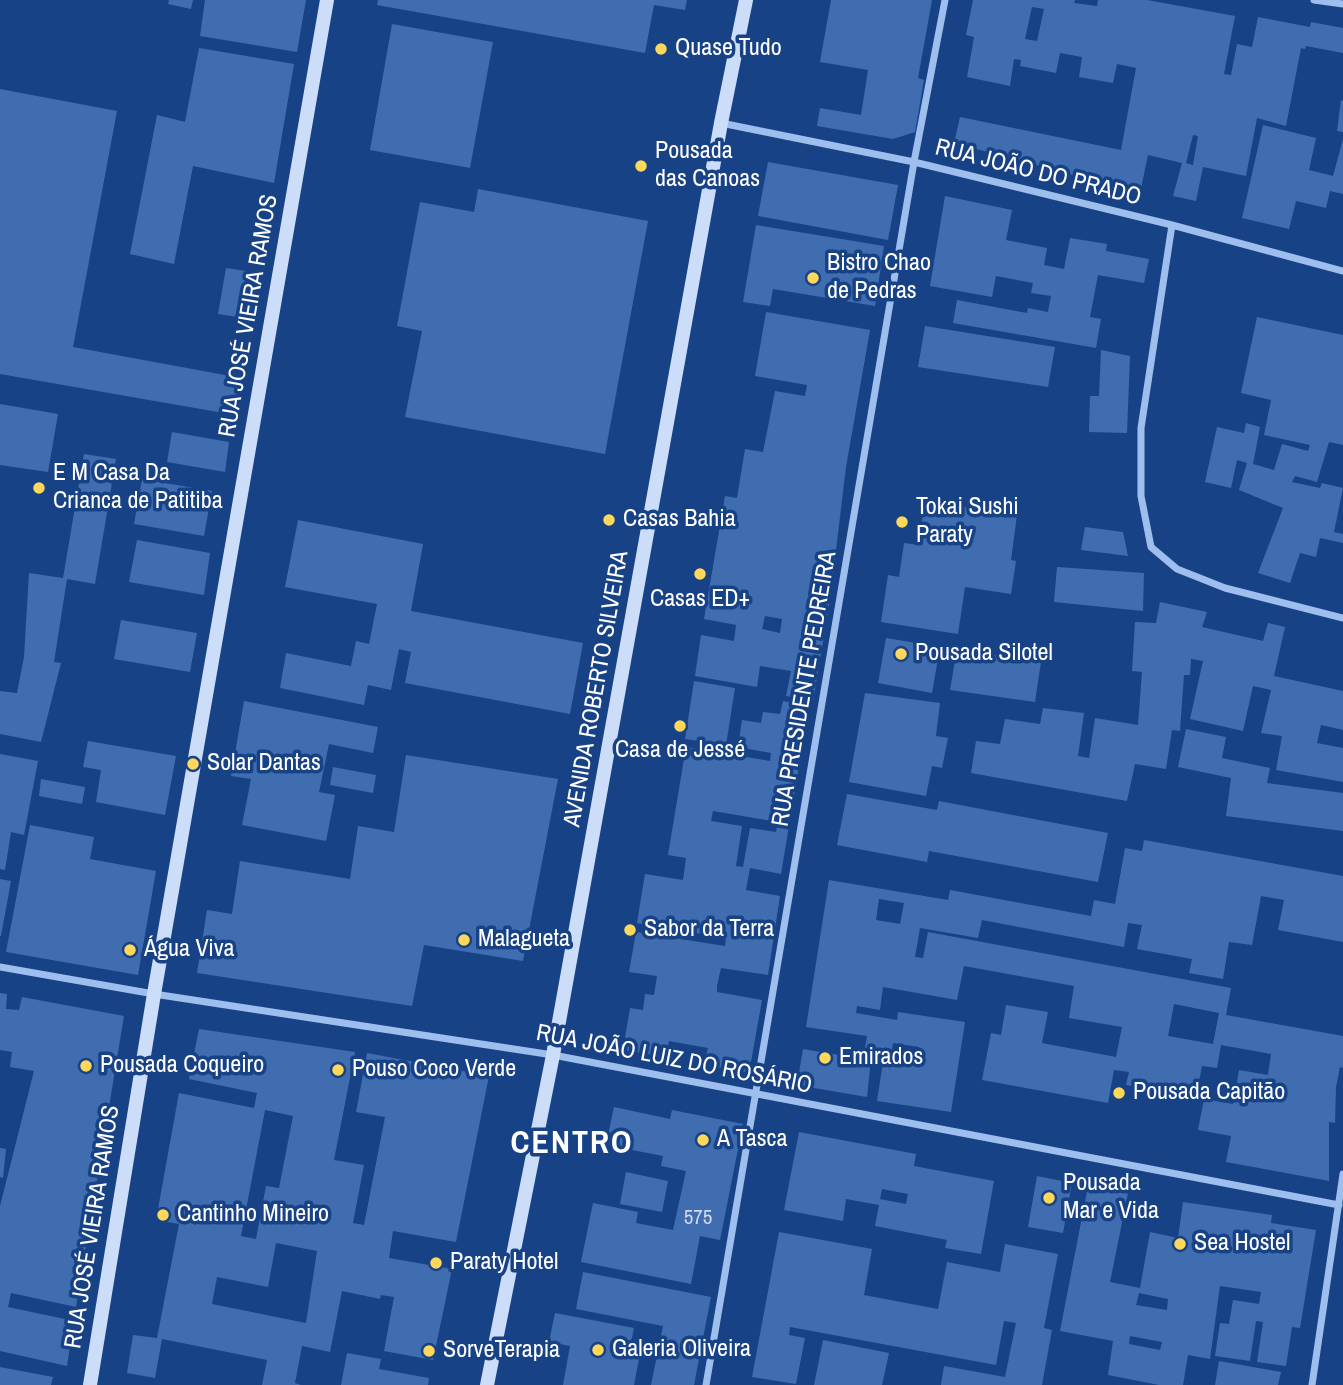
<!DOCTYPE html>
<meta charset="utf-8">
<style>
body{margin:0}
canvas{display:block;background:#184286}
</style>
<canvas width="1343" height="1385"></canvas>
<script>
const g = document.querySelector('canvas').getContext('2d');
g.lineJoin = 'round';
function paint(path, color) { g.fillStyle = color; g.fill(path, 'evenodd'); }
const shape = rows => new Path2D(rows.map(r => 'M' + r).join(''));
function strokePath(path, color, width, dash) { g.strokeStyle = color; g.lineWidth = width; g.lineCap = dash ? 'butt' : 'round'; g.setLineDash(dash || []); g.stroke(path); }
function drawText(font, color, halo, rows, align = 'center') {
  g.font = font + ' "Archivo Narrow",sans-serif'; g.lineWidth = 7; g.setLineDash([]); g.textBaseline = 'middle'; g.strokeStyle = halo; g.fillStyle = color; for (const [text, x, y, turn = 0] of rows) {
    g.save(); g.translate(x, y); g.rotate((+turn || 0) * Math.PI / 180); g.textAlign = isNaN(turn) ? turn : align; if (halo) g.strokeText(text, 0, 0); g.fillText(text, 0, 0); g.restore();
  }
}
const building = shape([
 [169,0,193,0,191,9,168,4],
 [205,0,306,0,297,52,200,36],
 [378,0,687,0,685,10,654,5,645,53,377,5],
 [831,0,932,0,918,78,924,80,915,132,893,139,817,126,820,108,861,115,868,70,820,62],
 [973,0,1075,0,1074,3,1097,6,1098,0,1147,0,1235,16,1224,74,1231,75,1237,44,1252,47,1258,17,1310,27,1311,22,1343,28,1343,53,1306,46,1305,49,1301,48,1286,126,1257,118,1246,176,1203,167,1196,201,1173,196,1182,163,1148,155,1140,193,954,143,960,117,1121,150,1136,68,1117,64,1113,83,1079,77,1082,57,1060,53,1056,73,1020,66,1021,60,1014,59,1010,86,967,77,974,37,966,35],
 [1032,7,1044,9,1037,41,1025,39],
 [1193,135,1198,136,1193,165,1186,163],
 [392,24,493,42,470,168,370,150],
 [199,48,294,64,274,183,193,166,174,264,130,254,157,115,185,122],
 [0,89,117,111,73,347,241,378,235,415,0,374],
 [1341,100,1343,101,1343,132,1337,131],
 [1263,125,1316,138,1309,170,1333,176,1343,139,1343,194,1330,191,1326,208,1296,201,1289,229,1242,218],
 [768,162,898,185,888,240,758,216],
 [478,189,648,221,605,454,405,417,422,331,397,326,420,202,474,212],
 [945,196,1012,210,1006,240,1047,248,1044,265,1064,269,1070,238,1107,244,1106,251,1149,259,1144,283,1098,275,1090,317,1101,319,1096,348,953,323,957,300,1027,313,1028,308,1048,312,1051,296,1031,293,1033,283,996,276,992,297,930,286],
 [756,225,884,246,875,306,773,289,770,306,743,302],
 [226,268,259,273,251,319,218,314],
 [766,312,870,330,846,467,830,600,813,701,786,696,791,671,760,666,757,687,695,676,701,635,734,641,736,625,704,619,725,496,737,498,745,449,763,452,775,391,805,396,807,385,755,376],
 [765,616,782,619,780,633,762,629],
 [1257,317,1343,335,1343,445,1329,442,1317,482,1295,476,1292,482,1320,488,1322,483,1343,488,1334,532,1343,534,1343,543,1320,538,1316,557,1300,553,1290,583,1258,573,1283,508,1239,490,1247,463,1237,460,1231,488,1205,482,1217,427,1244,433,1246,423,1260,427,1253,464,1274,470,1282,444,1308,451,1310,445,1264,435,1271,400,1241,393],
 [925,326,1055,347,1048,387,918,367],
 [1101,350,1130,356,1127,433,1089,432,1090,396,1099,396],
 [0,404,58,414,48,472,0,465],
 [172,432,229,442,225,472,167,462],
 [84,454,116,459,95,584,67,579,54,662,61,663,41,742,0,734,0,691,17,693,24,657,29,573,63,578],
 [142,479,212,491,204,536,134,524],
 [925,501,1017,515,1011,560,1016,561,1011,594,965,587,958,634,881,622,888,575,899,577,904,543,918,545],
 [298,520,423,544,411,611,583,643,570,714,405,683,411,652,399,649,391,690,368,685,364,705,280,688,286,653,351,666,356,641,369,644,377,604,285,587],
 [1085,527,1123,532,1128,556,1081,550],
 [137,540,210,553,204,595,129,582],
 [1057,567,1144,573,1143,611,1054,602],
 [1160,602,1207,612,1202,627,1263,641,1268,623,1285,627,1274,676,1343,691,1343,730,1321,725,1317,743,1343,748,1343,782,1276,770,1282,736,1261,733,1271,690,1253,686,1243,731,1190,719,1203,661,1191,659,1190,675,1184,675,1180,731,1172,730,1166,769,1135,764,1127,801,971,773,976,741,1000,744,1005,719,1040,724,1043,708,1084,713,1078,756,1089,758,1095,718,1138,725,1142,672,1132,671,1135,622,1156,623],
 [121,620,197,633,190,672,114,659],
 [886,638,940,647,932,693,878,683],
 [957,649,1041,662,1035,702,950,690],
 [694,681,735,688,726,745,685,739],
 [865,693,940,703,936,736,948,738,942,768,932,766,926,796,849,782],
 [244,701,378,727,373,753,329,744,319,792,335,795,326,841,242,825,251,779,231,776],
 [783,701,809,706,781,874,750,868,746,890,780,896,768,975,721,968,717,986,717,992,762,1000,749,1073,714,1067,706,1055,708,1048,669,1041,666,1057,623,1050,630,1008,643,1010,645,994,654,995,657,976,629,972,636,932,725,946,726,938,637,923,645,874,683,880,686,858,668,855,686,747,770,761,771,753,738,747,742,720,761,723,763,712,780,714],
 [713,811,778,822,776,832,750,828,743,867,736,866,742,826,711,821],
 [1186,729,1226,737,1222,758,1270,768,1267,783,1343,793,1343,831,1226,816,1231,778,1178,767],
 [88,741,176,756,165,815,96,802,101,770,83,767],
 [0,754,38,761,24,835,11,832,5,870,0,869],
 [406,755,558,779,523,961,424,945,412,1006,197,973,207,910,232,914,240,861,350,879,358,826,394,832],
 [333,767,376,775,373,793,330,785],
 [41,779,85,787,82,804,39,796],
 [847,794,937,810,939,801,1108,833,1098,882,929,851,927,862,837,845],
 [30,825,94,837,90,859,156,871,138,975,6,952],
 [1144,840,1343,876,1343,942,1278,930,1284,900,1261,896,1252,945,1229,942,1223,979,1189,973,1192,959,1137,949,1142,925,1128,923,1124,947,982,920,978,938,920,928,915,957,923,958,928,932,1231,988,1226,1015,1343,1036,1343,1068,1340,1067,1336,1087,1335,1123,1329,1122,1329,1181,1226,1162,1231,1136,1198,1130,1204,1099,1233,1104,1239,1070,1268,1075,1271,1054,1221,1045,1217,1068,1202,1066,1196,1098,1126,1085,1129,1072,1114,1070,1108,1103,982,1080,991,1033,1001,1035,1006,1005,1048,1012,1042,1043,1116,1057,1122,1027,1069,1018,1074,986,964,966,957,1000,883,987,880,1010,857,1006,856,1013,897,1020,898,1012,965,1022,951,1112,877,1101,883,1062,871,1059,867,1097,797,1085,803,1049,863,1059,867,1036,806,1027,829,880,948,900,950,890,1091,916,1094,900,1115,904,1125,848,1142,851],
 [879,899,904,903,900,924,876,920],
 [1174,1004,1219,1013,1213,1044,1168,1036],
 [893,1043,919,1047,917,1060,897,1057,896,1064,890,1063],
 [0,879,11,881,1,936,0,936],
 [0,993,7,994,6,1009,19,1010,22,997,124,1016,76,1307,11,1293,8,1307,74,1321,67,1366,0,1351,0,1206,34,1071,10,1067,12,1052,0,1050],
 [199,1029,355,1052,334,1160,364,1165,353,1223,364,1225,385,1117,356,1112,367,1053,489,1076,456,1242,393,1231,389,1258,452,1269,433,1360,384,1351,394,1297,381,1295,380,1299,342,1291,330,1352,302,1346,295,1383,301,1385,262,1385,267,1360,162,1339,155,1378,127,1373,133,1335,157,1338,179,1224,156,1220,179,1093,254,1108,257,1093,189,1079],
 [265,1110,293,1116,279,1188,266,1186,256,1239,241,1236],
 [276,1243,317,1251,306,1323,212,1304,217,1277,268,1287],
 [614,1107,670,1119,672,1110,743,1124,720,1240,700,1236,691,1284,581,1262,593,1203,638,1212,636,1223,673,1230,686,1171,661,1166,663,1156,606,1145],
 [799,1132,916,1154,914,1166,994,1181,981,1254,945,1248,947,1240,875,1226,879,1205,846,1199,843,1221,784,1210],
 [882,1189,908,1194,906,1204,880,1199],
 [0,1148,6,1149,3,1178,0,1177],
 [626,1172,668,1181,662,1212,620,1204],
 [1037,1176,1072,1183,1063,1233,1028,1227],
 [1088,1186,1128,1193,1110,1282,1140,1288,1150,1232,1178,1238,1183,1202,1272,1215,1271,1223,1316,1230,1300,1328,1292,1327,1286,1366,1257,1362,1263,1322,1256,1321,1250,1361,1215,1356,1220,1323,1229,1324,1233,1300,1259,1304,1261,1292,1220,1286,1210,1359,1188,1355,1183,1385,1159,1385,1108,1375,1113,1341,1060,1331],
 [1139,1293,1168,1299,1167,1310,1136,1305],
 [1130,1336,1162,1342,1160,1350,1129,1344],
 [779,1232,872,1249,864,1295,938,1309,947,1262,1000,1272,1005,1244,1058,1254,1044,1328,1052,1330,1042,1385,941,1385,944,1366,1005,1377,1016,1323,1004,1321,996,1365,790,1327,789,1335,805,1338,796,1384,752,1377],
 [583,1272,711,1297,694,1385,651,1385,663,1326,576,1309],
 [555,1313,634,1328,628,1357,639,1359,634,1385,563,1385,570,1346,549,1342],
 [823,1340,889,1353,882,1385,814,1385],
 [347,1353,381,1359,379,1369,429,1378,428,1385,341,1385],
 [1219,1361,1281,1372,1278,1385,1215,1385],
 [0,1367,53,1377,51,1385,0,1385]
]);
const street = shape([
 [1314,0,1343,4],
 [721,123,914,162,1172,225,1343,271],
 [1172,225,1141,428,1141,496,1151,547,1177,569,1225,588,1343,618],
 [0,967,154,994,553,1055,1339,1205],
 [706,1385,914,162,945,0],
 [1312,1385,1343,1174]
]);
const secondary = shape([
 [90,1385,154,994,327,0],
 [487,1385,553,1055,721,123,746,0]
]);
const markers = [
 [661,49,7,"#ffd85a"],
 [641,166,7,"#ffd85a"],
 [813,278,7,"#ffd85a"],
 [39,488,7,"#ffd85a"],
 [609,520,7,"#ffd85a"],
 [902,522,7,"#ffd85a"],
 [700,574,7,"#ffd85a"],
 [901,654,7,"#ffd85a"],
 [680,726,7,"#ffd85a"],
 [193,764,7,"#ffd85a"],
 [630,930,7,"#ffd85a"],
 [464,940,7,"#ffd85a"],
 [130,950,7,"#ffd85a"],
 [825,1058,7,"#ffd85a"],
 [86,1066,7,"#ffd85a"],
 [338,1070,7,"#ffd85a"],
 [1119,1093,7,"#ffd85a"],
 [703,1140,7,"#ffd85a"],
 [1049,1198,7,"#ffd85a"],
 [163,1215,7,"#ffd85a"],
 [1180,1244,7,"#ffd85a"],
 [436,1263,7,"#ffd85a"],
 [598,1350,7,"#ffd85a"],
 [429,1351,7,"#ffd85a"]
];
const numberNames = [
 ["575",698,1218]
];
const poiNames = [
 ["Quase Tudo",675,49],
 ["Pousada",655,152],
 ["das Canoas",655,180],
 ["Bistro Chao",827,264],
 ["de Pedras",827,292],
 ["E M Casa Da",53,474],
 ["Crianca de Patitiba",53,502],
 ["Tokai Sushi",916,508],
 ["Paraty",916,536],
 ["Casas Bahia",623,520],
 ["Casas ED+",700,600,"center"],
 ["Pousada Silotel",915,654],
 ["Casa de Jessé",680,751,"center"],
 ["Solar Dantas",207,764],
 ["Sabor da Terra",644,930],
 ["Malagueta",478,940],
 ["Água Viva",144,950],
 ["Emirados",839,1058],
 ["Pousada Coqueiro",100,1066],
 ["Pouso Coco Verde",352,1070],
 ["Pousada Capitão",1133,1093],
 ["A Tasca",717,1140],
 ["Pousada",1063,1184],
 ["Mar e Vida",1063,1212],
 ["Cantinho Mineiro",177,1215],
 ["Sea Hostel",1194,1244],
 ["Paraty Hotel",450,1263],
 ["Galeria Oliveira",612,1350],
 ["SorveTerapia",443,1351]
];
const streetNames = [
 ["RUA JOÃO DO PRADO",1038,173,14],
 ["RUA JOSÉ VIEIRA RAMOS",249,316,-80],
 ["AVENIDA ROBERTO SILVEIRA",597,689,-80],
 ["RUA PRESIDENTE PEDREIRA",805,689,-80],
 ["RUA JOÃO LUIZ DO ROSÁRIO",674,1060,11],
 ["RUA JOSÉ VIEIRA RAMOS",93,1227,-81]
];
const districtNames = [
 ["CENTRO",572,1144]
];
paint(building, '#406cb0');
strokePath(street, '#9ebeed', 7);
strokePath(secondary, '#cbddf9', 14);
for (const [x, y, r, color] of markers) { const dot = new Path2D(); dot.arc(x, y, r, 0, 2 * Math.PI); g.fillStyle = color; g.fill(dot); strokePath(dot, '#184286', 2.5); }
drawText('21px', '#cfdaeb', null, numberNames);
drawText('24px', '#fff', '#184286', poiNames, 'left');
drawText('24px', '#fff', '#184286', streetNames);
g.letterSpacing = '2px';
drawText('bold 32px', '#fff', '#184286', districtNames);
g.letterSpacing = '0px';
</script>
